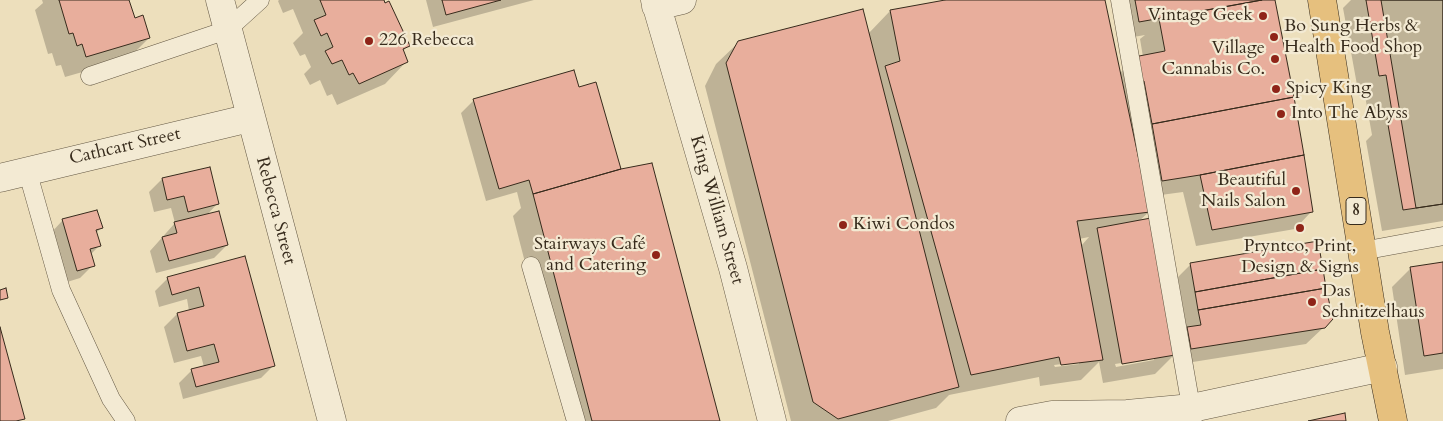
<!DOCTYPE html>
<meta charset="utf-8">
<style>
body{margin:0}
canvas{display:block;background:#eddfbc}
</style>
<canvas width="1443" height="421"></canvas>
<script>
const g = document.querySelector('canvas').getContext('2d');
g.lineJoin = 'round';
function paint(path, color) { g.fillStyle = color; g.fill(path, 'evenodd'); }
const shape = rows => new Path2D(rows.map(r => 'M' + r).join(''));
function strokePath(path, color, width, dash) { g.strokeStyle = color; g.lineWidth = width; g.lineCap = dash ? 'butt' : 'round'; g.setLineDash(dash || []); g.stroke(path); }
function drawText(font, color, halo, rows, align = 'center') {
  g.font = font + ' Cardo,serif'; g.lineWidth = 4.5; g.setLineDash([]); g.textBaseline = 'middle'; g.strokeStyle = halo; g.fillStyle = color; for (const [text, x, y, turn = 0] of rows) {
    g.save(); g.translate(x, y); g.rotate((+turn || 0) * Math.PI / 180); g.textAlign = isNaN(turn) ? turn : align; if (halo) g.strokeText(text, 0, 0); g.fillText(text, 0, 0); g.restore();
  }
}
const shadow = shape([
 [42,0,128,0,134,19,149,38,128,59,65,77,61,65,56,66,52,53,48,54,35,10,43,3],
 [279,0,383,0,408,46,402,52,406,62,385,84,337,105,332,94,327,96,320,80,310,85,304,74,311,67,305,54,300,56,293,43,303,33,293,9,283,13,278,1],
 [426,0,534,0,433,27],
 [952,0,1104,0,1120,73,1135,58,1143,57,1140,39,1145,35,1122,39,1115,0,1274,0,1311,212,1295,229,1196,246,1183,192,1146,197,1149,212,1139,221,1182,328,1186,324,1178,277,1191,264,1324,327,1306,344,1174,365,1173,356,1155,374,1103,383,1099,362,1081,380,1040,386,1039,377,949,395,936,408,888,421,791,421,705,86,716,64,739,42,868,34,890,11],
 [1089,237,1081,246,1079,239],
 [1154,358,1154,360,1116,367,1115,364],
 [1079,362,1079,364,1055,367,1054,365],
 [1351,0,1443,0,1443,221,1382,231,1366,141,1372,135,1365,96,1359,96,1343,8],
 [578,89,620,170,718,421,566,421,513,216,521,208,517,192,486,201,461,113,474,100],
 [162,179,217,204,206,216,227,245,214,258,156,273,150,251,175,223,171,208,154,212,149,192],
 [96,211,101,228,96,233,100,245,90,255,93,265,80,278,64,283,50,234,62,221],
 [245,257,274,365,261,378,183,399,179,383,192,370,204,367,201,356,174,363,164,327,177,314,189,311,187,299,159,307,155,291,168,278],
 [1443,263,1443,369,1405,375,1392,287,1411,268]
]);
const building = shape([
 [59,0,129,0,135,18,143,15,150,38,86,57,82,44,77,46,73,33,69,34,59,0],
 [320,0,384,0,385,3,389,1,410,46,403,49,408,62,359,84,353,73,349,75,342,60,332,64,325,51,333,47,327,33,321,36,314,20,326,15,320,0],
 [442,0,501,0,446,15,442,0],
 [945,0,1105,0,1150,212,1077,221,1103,360,1061,365,1059,357,971,375,885,66,900,61,890,10,945,0],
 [1135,0,1262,0,1139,22,1135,0],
 [1262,0,1275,0,1294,97,1152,124,1144,81,1139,82,1134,57,1165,51,1159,19,1262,0],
 [1366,0,1443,0,1443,204,1403,210,1387,119,1393,118,1386,75,1379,76,1366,0],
 [1381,0,1443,0,1443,204,1416,208,1381,0],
 [863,9,959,387,838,419,813,402,726,63,738,41,863,9],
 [574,70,579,87,596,82,621,169,533,194,529,180,499,189,473,99,574,70],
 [1294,97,1304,155,1200,175,1162,181,1152,124,1294,97],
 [1304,155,1313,212,1212,230,1200,175,1304,155],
 [652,163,691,311,720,421,592,421,533,194,621,169,652,163],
 [210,167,219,204,188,212,184,196,167,200,162,178,210,167],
 [97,210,103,228,96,230,101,246,90,249,95,266,77,271,62,219,97,210],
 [219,211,228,245,169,261,162,237,177,233,174,222,219,211],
 [1151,218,1175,355,1122,364,1097,228,1151,218],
 [1318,241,1323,269,1195,292,1190,263,1318,241],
 [245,256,275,366,196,387,191,369,219,362,214,344,187,351,177,313,204,306,199,287,172,295,167,277,245,256],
 [1443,262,1443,353,1424,356,1410,267,1443,262],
 [1323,269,1326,288,1198,310,1195,292,1323,269],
 [6,288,8,298,0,300,0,290,6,288],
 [1326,288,1333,319,1325,328,1191,349,1187,327,1201,325,1198,310,1326,288],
 [0,327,25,419,16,421,0,421,0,327],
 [1345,413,1346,421,1308,421,1345,413]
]);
const lane = shape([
 [1120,0,1193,418],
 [90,76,227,30,260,0],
 [27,170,61,290,111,399,126,421],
 [1362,251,1443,236],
 [531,266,576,421]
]);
const street = shape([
 [220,0,332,421],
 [655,0,733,268,772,421],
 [656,6,682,0],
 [0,178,250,118],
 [1020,421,1052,415,1127,414,1192,408,1383,367]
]);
const primary = shape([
 [1322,0,1375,332,1393,421]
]);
const markers = [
 [1263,16,5,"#8f2418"],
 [1274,37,5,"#8f2418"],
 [369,41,5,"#8f2418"],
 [1275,59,5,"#8f2418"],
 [1276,89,5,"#8f2418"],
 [1281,114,5,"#8f2418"],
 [1296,191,5,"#8f2418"],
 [843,225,5,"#8f2418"],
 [1300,228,5,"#8f2418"],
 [656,255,5,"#8f2418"],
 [1312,302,5,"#8f2418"]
];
const shields = [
 [1356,211,20]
];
const shieldNames = [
 ["8",1356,211]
];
const poiNames = [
 ["Vintage Geek",1253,16,"right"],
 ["Bo Sung Herbs &",1284,27],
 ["Health Food Shop",1284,48],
 ["226 Rebecca",379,41],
 ["Village",1265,49,"right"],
 ["Cannabis Co.",1265,70,"right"],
 ["Spicy King",1286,89],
 ["Into The Abyss",1291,114],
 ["Beautiful",1286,181,"right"],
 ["Nails Salon",1286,202,"right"],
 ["Kiwi Condos",853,225],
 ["Stairways Café",646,245,"right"],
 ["and Catering",646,266,"right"],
 ["Pryntco, Print,",1300,247,"center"],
 ["Design & Signs",1300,268,"center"],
 ["Das",1322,292],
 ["Schnitzelhaus",1322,313]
];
const streetNames = [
 ["Cathcart Street",125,147,-13],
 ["King William Street",716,210,74],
 ["Rebecca Street",275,211,75]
];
paint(shadow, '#0003');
paint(building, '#e8ae9c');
strokePath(building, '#372b1c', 1);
strokePath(lane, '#645844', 19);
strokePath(street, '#645844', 29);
strokePath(primary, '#372b1c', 29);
strokePath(lane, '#f3ead3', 18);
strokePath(street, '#f3ead3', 28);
strokePath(primary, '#e6c07e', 28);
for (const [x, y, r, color] of markers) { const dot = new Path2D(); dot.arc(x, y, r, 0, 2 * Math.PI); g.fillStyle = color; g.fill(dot); strokePath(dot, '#f3ead3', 2); }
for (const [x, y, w] of shields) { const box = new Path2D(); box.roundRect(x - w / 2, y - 13.5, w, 27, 4); g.fillStyle = '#f3ead3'; g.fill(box); strokePath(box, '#372b1c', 1); }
drawText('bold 16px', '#372b1c', null, shieldNames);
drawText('18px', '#372b1c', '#f3ead3', poiNames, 'left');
drawText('18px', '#372b1c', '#f3ead3', streetNames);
</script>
